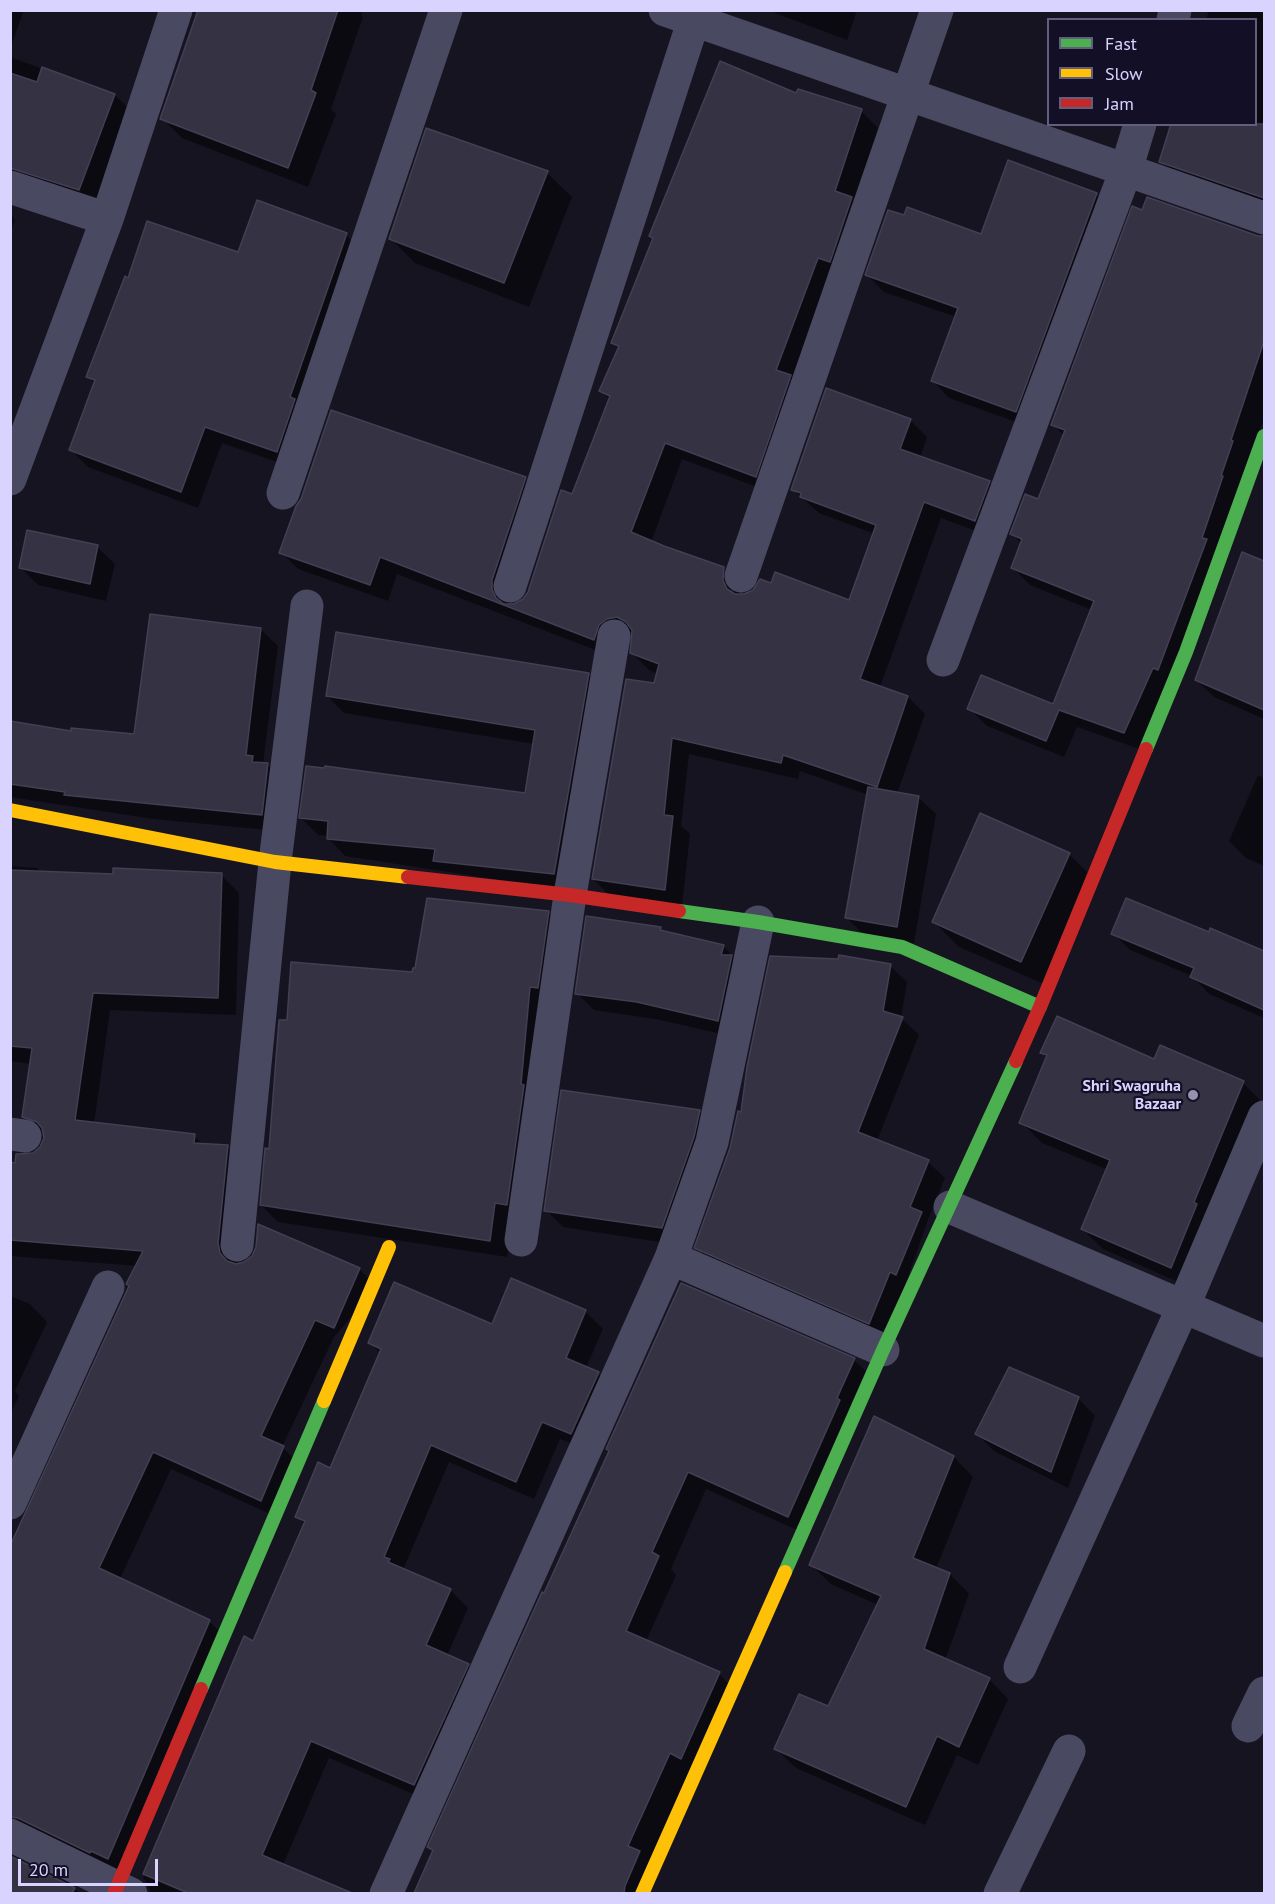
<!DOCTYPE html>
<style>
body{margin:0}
#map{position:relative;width:1275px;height:1904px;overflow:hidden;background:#161421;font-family:"PT Sans",sans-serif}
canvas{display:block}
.frame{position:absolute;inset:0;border:12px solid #d9d4ff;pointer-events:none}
.legend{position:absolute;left:1047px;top:18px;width:210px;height:108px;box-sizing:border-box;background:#130f26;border:2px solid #625e7d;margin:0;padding:8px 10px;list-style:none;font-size:18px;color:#d9d4ff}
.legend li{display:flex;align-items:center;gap:12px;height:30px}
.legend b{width:30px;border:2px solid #625e7d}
.scale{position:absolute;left:18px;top:1859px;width:140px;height:27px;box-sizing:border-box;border:3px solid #d9d4ff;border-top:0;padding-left:8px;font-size:18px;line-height:21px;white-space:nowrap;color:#d9d4ff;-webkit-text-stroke:4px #130f26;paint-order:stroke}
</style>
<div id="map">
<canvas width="1275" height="1904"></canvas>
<div class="frame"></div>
<ul class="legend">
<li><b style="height:8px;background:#4caf50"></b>Fast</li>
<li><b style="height:8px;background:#ffc107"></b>Slow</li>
<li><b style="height:8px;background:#c62828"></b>Jam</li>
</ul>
<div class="scale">20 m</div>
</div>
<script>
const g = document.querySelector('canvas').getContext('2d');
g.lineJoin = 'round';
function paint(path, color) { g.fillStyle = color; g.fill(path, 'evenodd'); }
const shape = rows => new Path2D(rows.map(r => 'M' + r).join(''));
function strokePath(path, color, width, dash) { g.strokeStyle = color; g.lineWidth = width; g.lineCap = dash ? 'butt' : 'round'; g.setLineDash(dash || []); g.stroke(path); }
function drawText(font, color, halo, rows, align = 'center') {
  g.font = font + ' "PT Sans",sans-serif'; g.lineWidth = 4.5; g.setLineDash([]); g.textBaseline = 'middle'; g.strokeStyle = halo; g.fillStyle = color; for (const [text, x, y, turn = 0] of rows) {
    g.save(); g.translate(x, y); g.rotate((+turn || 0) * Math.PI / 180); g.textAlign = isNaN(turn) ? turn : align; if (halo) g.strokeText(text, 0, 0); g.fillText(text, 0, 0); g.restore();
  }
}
const shadow = shape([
 [10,10,24,10,10,49],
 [199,10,363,10,361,16,363,17,331,109,336,114,308,187,182,138,162,118],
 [767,10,857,10,847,40],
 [1209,10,1264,10,1264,209,1178,179,1161,161,1256,124,1256,20,1206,20],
 [10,57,115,95,132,112,96,206,10,196],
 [797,95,861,111,878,128,854,201,773,493,682,459,651,542,724,568,741,585,740,596,850,602,875,534,819,513,792,489,910,420,927,437,920,458,989,483,1006,500,992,537,941,518,880,687,908,697,925,714,897,794,918,797,936,814,914,943,864,935,847,918,868,795,800,771,798,779,689,754,681,826,690,834,682,906,610,896,593,879,658,674,649,670,632,653,633,634,624,635,611,656,397,574,388,601,298,569,281,552,525,478,542,495,509,598,508,605,515,606,524,601,573,496,610,400,601,391,619,349,613,342,654,240,650,236],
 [1009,162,1096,195,1114,212,1033,428,949,398,932,380,956,317,884,292,867,275,982,236],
 [547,173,572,197,529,307,415,263,390,238],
 [10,212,15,220,10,234],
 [346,235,363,252,294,468,222,443,198,508,88,467,71,450,95,384,88,376,238,254],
 [1258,237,1264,238,1264,419,1142,750,1077,727,1064,757,987,726,969,708,1054,706,1092,610,1030,585,1012,567,1022,544,1012,534,1039,500,1064,436,1053,424],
 [97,547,115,564,106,601,38,585,21,568],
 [1243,554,1264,563,1264,719,1214,697,1196,680],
 [260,629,278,646,263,764,268,765,285,782,279,831,153,819,10,797,10,723,72,732,136,736],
 [588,674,605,691,571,891,345,856,328,838,328,836,318,835,301,818,527,795,534,744,344,713,327,696],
 [1258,775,1264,778,1264,866,1246,858,1229,841],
 [1069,854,1094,879,1046,985,959,947,934,922],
 [10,866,37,868,42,873,115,876,221,875,239,893,236,1015,110,1010,94,1124,194,1136,204,1145,227,1147,245,1165,236,1265,359,1269,377,1287,334,1337,282,1447,301,1465,279,1518,171,1469,120,1579,209,1621,227,1639,125,1878,10,1845,10,1549,131,1286,137,1266,10,1256,10,1164,16,1164,32,1155,41,1149,45,1139,44,1135,23,1116,31,1064,10,1061],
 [548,913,565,930,507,1257,278,1222,261,1205,288,1022,414,973,416,970],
 [660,928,664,933,723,946,740,963,735,1037,655,1019,594,1010,577,993],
 [1211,930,1264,952,1264,1018,1209,994,1192,976,1130,950,1113,933,1209,934],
 [890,966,907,982,901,1018,919,1035,877,1141,928,1162,945,1178,928,1220,886,1339,713,1264,696,1247,742,1113],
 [1042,1052,1155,1061,1243,1083,1263,1103,1192,1288,1103,1249,1082,1229,1108,1170,1042,1143,1021,1122,1047,1058],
 [699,1111,716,1128,679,1245,563,1227,546,1210],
 [10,1296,30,1304,47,1322,15,1391,19,1396,10,1415],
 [585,1311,603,1329,586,1368,598,1374,616,1391,589,1451,560,1439,534,1499,449,1462,403,1570,450,1590,468,1608,447,1656,468,1665,486,1683,432,1802,329,1758,283,1865,348,1894,151,1894,148,1884,143,1878,245,1638,254,1643,305,1525,297,1516,331,1470,381,1354,370,1343],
 [854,1360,872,1377,806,1534,706,1489,671,1569,676,1575,646,1641,719,1674,737,1692,647,1894,416,1894,434,1852,429,1847,610,1452],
 [1078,1398,1095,1416,1068,1488,994,1451,977,1434],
 [875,1418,954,1457,973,1477,936,1569,950,1574,969,1594,945,1660,989,1679,1008,1699,978,1765,957,1755,925,1825,796,1768,776,1749,829,1708,878,1605,831,1584,811,1565],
 [10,1858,84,1894,10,1894]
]);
const building = shape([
 [198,10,338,10,311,90,316,93,288,168,160,119,198,10],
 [720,61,796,93,798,89,862,109,835,191,852,197,830,262,818,258,776,370,791,375,756,477,665,443,631,532,664,546,724,567,723,580,727,589,735,594,744,594,753,590,760,579,771,583,775,572,849,600,876,525,800,497,801,493,791,490,826,388,911,419,900,449,990,481,975,521,924,502,860,679,908,696,877,787,783,755,781,763,672,738,664,815,673,816,665,890,592,879,626,679,654,683,659,664,630,653,632,630,626,622,617,617,607,619,599,625,594,640,380,557,370,585,279,553,296,506,301,499,331,410,526,477,492,580,492,589,496,598,504,604,514,604,523,599,528,592,561,490,572,494,610,396,599,391,619,346,611,343,653,238,649,236,720,61],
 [42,67,115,94,79,190,10,168,10,73,37,82,42,67],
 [1171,124,1264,124,1264,198,1159,162,1171,124],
 [426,128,548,171,504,283,389,239,426,128],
 [1008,160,1097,193,1016,412,931,381,958,308,865,275,888,210,904,215,907,207,981,234,1008,160],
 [1147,197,1258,236,1264,236,1264,341,1231,440,1233,441,1221,476,1223,476,1202,538,1207,539,1158,670,1153,668,1124,733,1059,710,1046,741,967,709,981,675,1053,704,1094,601,1011,568,1022,539,1010,534,1025,494,1038,499,1065,430,1051,425,1132,206,1142,210,1147,197],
 [257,200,347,233,290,397,295,399,277,452,205,427,181,492,69,450,95,380,86,377,125,276,128,278,147,221,238,252,257,200],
 [27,530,98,545,90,584,19,568,27,530],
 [1242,552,1264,561,1264,710,1195,680,1242,552],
 [150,614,261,628,246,755,253,756,252,762,268,763,262,815,64,795,65,792,10,784,10,721,71,731,71,728,134,734,150,614],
 [336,632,589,673,554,874,433,861,435,849,327,839,328,821,299,818,306,766,324,768,325,766,525,793,535,730,326,696,336,632],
 [868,787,919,796,897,927,845,918,868,787],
 [980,813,1070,853,1021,962,932,922,980,813],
 [113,868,222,873,218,998,93,993,75,1120,195,1134,194,1143,228,1145,218,1243,220,1253,227,1261,236,1264,244,1262,252,1256,256,1247,258,1224,360,1268,334,1328,315,1320,261,1436,284,1446,261,1501,153,1452,99,1568,210,1620,108,1859,91,1851,90,1853,18,1818,10,1817,10,1546,129,1286,126,1284,143,1251,10,1240,10,1162,15,1163,16,1154,33,1153,40,1147,44,1138,42,1128,37,1122,22,1117,32,1048,10,1046,10,870,113,874,113,868],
 [427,898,549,911,538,988,530,987,521,1084,524,1085,507,1205,495,1203,490,1241,260,1205,265,1148,269,1149,279,1020,287,1020,291,962,412,972,413,968,415,968,427,898],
 [1126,898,1209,932,1210,928,1264,951,1264,1010,1190,977,1194,968,1111,934,1126,898],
 [586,916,661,927,660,930,724,945,721,955,732,955,718,1021,637,1002,575,994,586,916],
 [839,955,891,964,883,1011,903,1017,858,1132,929,1160,910,1207,922,1212,896,1275,890,1272,869,1324,694,1248,730,1148,738,1111,741,1112,747,1067,770,956,838,959,839,955],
 [1057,1016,1154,1059,1160,1045,1244,1081,1194,1202,1197,1204,1171,1268,1081,1229,1110,1160,1019,1123,1047,1055,1040,1053,1057,1016],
 [561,1090,700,1110,694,1137,662,1228,544,1211,561,1090],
 [511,1278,586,1310,566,1358,599,1372,571,1434,542,1422,516,1482,431,1445,384,1557,390,1559,388,1562,451,1589,426,1645,469,1664,414,1785,311,1741,262,1855,352,1893,188,1893,143,1874,244,1636,253,1641,305,1521,295,1517,318,1462,330,1468,381,1349,368,1343,394,1282,492,1324,511,1278],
 [681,1283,855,1358,837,1398,840,1400,788,1517,688,1472,652,1552,659,1556,626,1631,720,1672,681,1759,670,1753,628,1846,640,1851,625,1886,624,1893,414,1893,433,1850,427,1847,542,1592,544,1593,609,1451,606,1449,681,1283],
 [1009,1367,1079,1397,1051,1472,975,1434,1009,1367],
 [874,1416,954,1456,913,1558,950,1573,924,1649,990,1678,959,1747,937,1736,906,1807,774,1749,799,1694,828,1706,881,1596,809,1565,874,1416],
 [10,1856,75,1888,72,1893,10,1893,10,1856]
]);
const street = shape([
 [665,10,1264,218],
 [1173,20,1175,10],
 [10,187,107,219],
 [10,479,107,219,176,10],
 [283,493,446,10],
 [741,576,937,10],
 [510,586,697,10],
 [943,660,1126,170,1140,124],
 [758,922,712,1142,671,1258,883,1350],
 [10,1134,25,1136],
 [950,1207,1264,1341],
 [521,1240,570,895,614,636],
 [237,1245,275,862,307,606],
 [10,1503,108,1287],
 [1020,1667,1184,1305,1264,1117],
 [1248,1726,1264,1693],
 [10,1835,131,1894],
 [386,1894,671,1258],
 [1000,1894,1069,1751]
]);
const fast = shape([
 [1146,749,1186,652,1264,436],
 [679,911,758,922,902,947,1040,1007],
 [785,1572,883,1350,1016,1061],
 [201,1689,324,1401]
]);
const slow = shape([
 [10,810,275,862,408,877],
 [324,1401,389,1247],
 [642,1894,785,1572]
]);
const jam = shape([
 [408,877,570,895,679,911],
 [1016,1061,1040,1007,1146,749],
 [114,1894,201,1689]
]);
const markers = [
 [1193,1095,6,"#9591b1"]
];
const poiNames = [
 ["Shri Swagruha",1181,1086],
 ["Bazaar",1181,1104]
];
paint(shadow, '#0007');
paint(building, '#343243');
strokePath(building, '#433f54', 1.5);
strokePath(street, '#4a4962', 33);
strokePath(fast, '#4caf50', 14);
strokePath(slow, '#ffc107', 14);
strokePath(jam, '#c62828', 14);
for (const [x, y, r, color] of markers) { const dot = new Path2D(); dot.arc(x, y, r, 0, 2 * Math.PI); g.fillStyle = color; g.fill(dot); strokePath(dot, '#130f26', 2); }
drawText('bold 16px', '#d9d4ff', '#130f26', poiNames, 'right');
</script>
